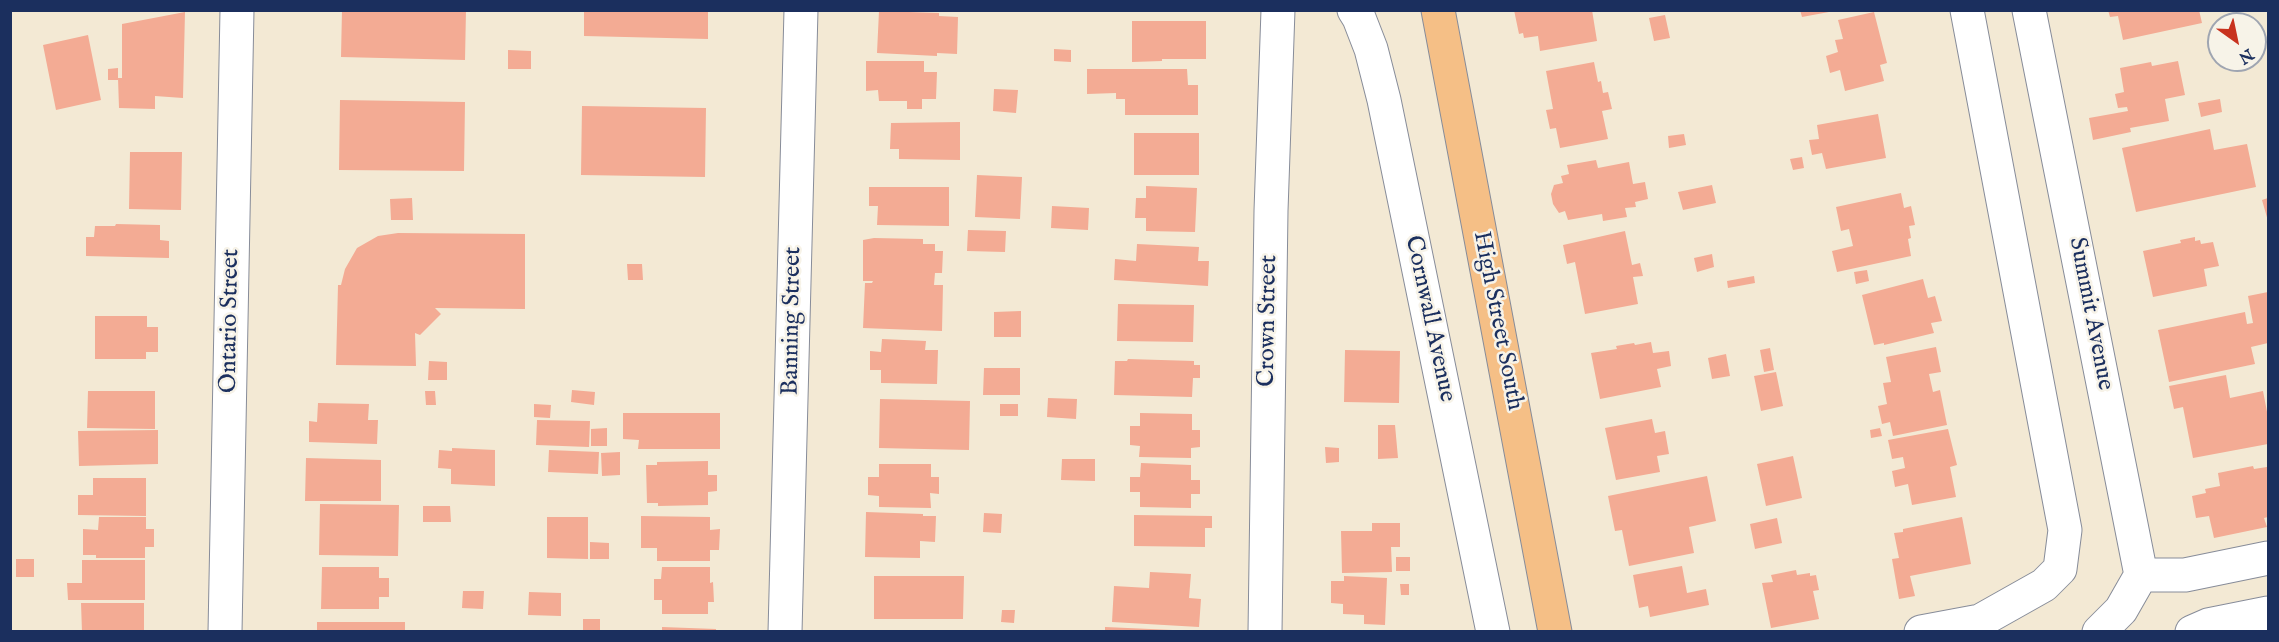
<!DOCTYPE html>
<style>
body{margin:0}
#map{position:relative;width:2279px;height:642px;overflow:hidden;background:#f3e9d4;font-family:"IM FELL English",serif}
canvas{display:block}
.frame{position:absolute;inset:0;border:12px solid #1b2f5e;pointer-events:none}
.north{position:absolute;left:2207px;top:12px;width:60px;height:60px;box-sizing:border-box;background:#f7f3e8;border:2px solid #9fa5b1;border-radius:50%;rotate:147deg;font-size:16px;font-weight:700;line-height:24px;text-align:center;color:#1b2f5e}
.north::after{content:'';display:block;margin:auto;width:21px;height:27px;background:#c8321e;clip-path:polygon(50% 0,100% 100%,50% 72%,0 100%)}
</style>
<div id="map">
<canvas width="2279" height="642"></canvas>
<div class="frame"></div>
<div class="north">N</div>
</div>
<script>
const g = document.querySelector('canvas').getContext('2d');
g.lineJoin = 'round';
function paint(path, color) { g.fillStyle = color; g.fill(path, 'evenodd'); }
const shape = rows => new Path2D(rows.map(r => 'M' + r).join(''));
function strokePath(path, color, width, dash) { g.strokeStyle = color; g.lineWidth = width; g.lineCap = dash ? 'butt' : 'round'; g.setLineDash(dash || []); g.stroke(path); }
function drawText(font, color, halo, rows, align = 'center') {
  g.font = font + ' "IM FELL English",serif'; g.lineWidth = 5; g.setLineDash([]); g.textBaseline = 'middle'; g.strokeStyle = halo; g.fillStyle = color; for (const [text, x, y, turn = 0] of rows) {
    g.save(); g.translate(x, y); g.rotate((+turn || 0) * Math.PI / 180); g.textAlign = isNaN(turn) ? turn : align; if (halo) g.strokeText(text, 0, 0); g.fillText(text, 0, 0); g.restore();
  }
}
const building = shape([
 [342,10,466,10,465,60,341,57],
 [584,10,708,10,708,39,584,36],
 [1514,10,1592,10,1597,41,1540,51,1538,36,1524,38,1523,33,1519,34],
 [1800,10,1829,10,1829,12,1802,17],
 [2108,10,2199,10,2202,23,2123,40,2118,16,2110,17],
 [879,11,939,13,939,16,958,17,957,54,937,53,937,56,877,53],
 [185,12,183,98,155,96,155,109,119,108,118,78,122,78,122,24],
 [1874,12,1887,63,1880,65,1884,81,1845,91,1840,70,1830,73,1826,56,1838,52,1835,40,1843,39,1838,20],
 [1665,15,1670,38,1654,41,1649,18],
 [1132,21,1206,21,1206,59,1162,59,1162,61,1132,62],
 [88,35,101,100,56,110,43,45],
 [1054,49,1071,50,1071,62,1054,61],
 [508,50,531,51,531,69,508,69],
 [866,61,924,61,924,72,937,72,936,99,922,99,922,109,907,109,907,101,879,101,878,90,866,91],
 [2178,61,2185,95,2165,99,2169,121,2130,128,2131,132,2093,140,2089,118,2128,111,2127,107,2118,108,2115,94,2124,92,2120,68,2151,62,2152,66],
 [1594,62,1598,82,1601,81,1603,93,1608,92,1612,109,1602,111,1608,139,1560,148,1556,128,1550,129,1546,110,1553,109,1546,71],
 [118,68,118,80,108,80,108,69],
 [1087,69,1187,69,1188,85,1198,85,1198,115,1125,115,1125,99,1116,99,1116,93,1087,94],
 [994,89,1018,90,1016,113,993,111],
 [2220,99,2222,112,2201,117,2198,103],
 [340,100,465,102,464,171,339,170],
 [582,106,706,108,705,177,581,175],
 [1878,114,1886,158,1826,169,1822,153,1812,155,1809,140,1819,139,1817,125],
 [960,122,960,160,899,159,899,149,890,149,891,123],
 [2210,129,2214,150,2247,144,2256,187,2136,212,2122,148],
 [1134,133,1199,133,1199,175,1134,175],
 [1684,134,1686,145,1669,148,1668,136],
 [130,152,182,152,181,210,129,209],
 [1802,157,1804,168,1793,170,1790,159],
 [1596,160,1598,168,1629,162,1633,184,1645,182,1648,199,1635,202,1636,207,1625,208,1627,217,1603,221,1602,214,1568,220,1565,211,1559,213,1553,204,1551,194,1554,185,1563,183,1561,176,1569,174,1567,165],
 [977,175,1022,177,1020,219,975,217],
 [1712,185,1716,203,1683,210,1678,192],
 [1146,186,1197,188,1195,232,1146,231,1146,218,1135,218,1136,198,1146,198],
 [869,187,949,187,949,226,877,225,878,206,869,206],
 [1901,193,1904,208,1911,206,1915,225,1909,226,1911,238,1908,239,1911,256,1837,272,1832,251,1853,246,1849,229,1841,231,1836,207],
 [412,198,413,220,391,220,390,199],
 [2268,198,2268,221,2262,200],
 [1052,206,1089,208,1088,230,1051,228],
 [116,224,160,225,160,240,169,241,169,258,86,256,86,237,94,237,95,226,115,226],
 [968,230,1006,231,1005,252,967,251],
 [1625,231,1632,265,1640,263,1643,276,1633,277,1638,304,1585,314,1575,262,1567,264,1563,245],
 [398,233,525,234,525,309,435,308,441,314,420,335,415,333,416,366,336,365,338,285,341,285,345,269,357,248,378,236],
 [2195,237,2195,241,2200,240,2201,244,2213,242,2219,266,2204,269,2207,286,2153,297,2143,251,2181,243,2180,240],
 [874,238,923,239,923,244,935,244,935,251,943,251,942,273,935,273,934,285,943,285,942,331,863,328,865,283,872,283,873,281,863,281,863,240],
 [1137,244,1199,247,1198,261,1209,261,1208,286,1114,280,1115,259,1136,261],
 [1712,254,1714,267,1697,272,1694,258],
 [627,264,642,264,643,280,628,280],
 [1867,270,1869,281,1856,284,1854,272],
 [1754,276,1755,283,1728,288,1727,281],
 [1923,279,1928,298,1935,296,1942,321,1931,323,1934,333,1884,345,1884,343,1874,345,1862,295],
 [2268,292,2268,343,2251,347,2255,364,2169,382,2158,330,2245,312,2247,324,2253,323,2248,296],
 [1118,304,1194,305,1193,342,1117,341],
 [1021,311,1021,337,994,337,994,312],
 [95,316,147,316,147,327,158,327,158,352,146,352,146,359,95,359],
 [882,339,926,341,925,350,938,350,937,384,881,383,881,370,870,370,870,351,881,352],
 [1651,342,1653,353,1669,351,1671,366,1657,369,1661,387,1600,399,1591,353,1617,349,1616,346,1634,343,1635,345],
 [1936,347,1941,372,1929,374,1933,392,1940,390,1947,425,1893,436,1890,422,1882,424,1878,406,1887,404,1883,383,1891,382,1886,357],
 [1770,348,1774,370,1764,372,1760,350],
 [1345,350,1400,351,1399,403,1344,402],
 [1726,354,1730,376,1712,379,1708,358],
 [1128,359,1194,361,1194,365,1200,365,1200,378,1193,378,1192,397,1114,395,1115,361,1127,361],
 [429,361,447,362,447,380,428,380],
 [984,368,1020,368,1020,395,983,395],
 [1776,372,1783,406,1761,411,1754,376],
 [2226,375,2230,398,2263,391,2268,417,2268,444,2193,458,2183,407,2174,409,2169,386],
 [572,390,595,392,594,405,571,402],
 [88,391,155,391,155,429,87,428],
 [425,391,435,391,436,405,426,405],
 [1048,398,1077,399,1076,419,1047,417],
 [880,399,970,401,969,450,879,448],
 [318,403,369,404,368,420,378,420,377,444,309,442,309,421,317,422],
 [534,404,551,405,550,418,534,417],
 [1000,404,1018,404,1018,416,1000,416],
 [623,413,720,413,720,449,638,449,639,440,623,439],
 [1140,413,1192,414,1192,430,1200,430,1200,447,1191,448,1191,458,1139,457,1140,446,1130,445,1130,426,1140,426],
 [1652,419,1655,433,1665,431,1669,454,1657,456,1660,472,1616,480,1605,428],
 [537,420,590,421,589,447,536,445],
 [1378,425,1395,425,1398,458,1378,459],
 [607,428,607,446,591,446,591,429],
 [1880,428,1882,436,1871,438,1870,430],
 [1948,429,1957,465,1950,467,1956,497,1912,505,1908,484,1895,487,1892,471,1905,468,1903,457,1892,459,1888,440],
 [158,430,158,464,79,466,78,431],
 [1325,447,1339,448,1339,462,1326,463],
 [452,448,495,450,495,486,451,484,451,469,438,468,439,450,452,451],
 [549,450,599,452,598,474,548,472],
 [620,452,620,475,602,476,601,453],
 [1793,456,1802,498,1766,506,1757,464],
 [306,458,381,460,381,501,305,501],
 [1062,459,1095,459,1095,481,1061,480],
 [708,461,708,475,717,475,717,491,708,492,708,505,658,506,658,503,647,503,646,465,657,465,657,462],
 [1141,463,1191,465,1191,480,1200,480,1200,494,1191,494,1191,508,1140,507,1140,492,1130,492,1130,477,1140,477],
 [879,464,931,464,931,477,939,477,939,494,930,493,931,508,879,507,879,496,868,495,868,477,879,477],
 [2253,466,2254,469,2267,467,2268,517,2264,518,2267,527,2214,538,2209,516,2196,518,2192,496,2206,493,2205,489,2220,486,2218,473],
 [1707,476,1716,521,1689,527,1694,553,1629,566,1622,530,1615,531,1608,496],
 [93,478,146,478,146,516,78,515,78,495,93,495],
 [320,504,399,505,398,556,319,555],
 [423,506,450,506,451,522,423,522],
 [866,512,923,514,923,516,936,516,935,542,920,541,920,558,865,557],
 [984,513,1002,514,1001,533,983,532],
 [1134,515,1212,516,1212,528,1205,528,1205,547,1134,546],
 [641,516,710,517,710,530,720,529,719,550,710,550,710,561,657,561,657,548,641,548],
 [99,517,146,517,146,529,154,529,154,547,145,547,145,558,96,558,96,555,83,555,83,529,98,530],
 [547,517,588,517,588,559,547,558],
 [1962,517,1971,564,1910,576,1915,596,1899,599,1892,559,1899,558,1894,533,1903,532,1903,529],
 [1777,518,1782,543,1755,549,1750,524],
 [1372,523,1400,523,1400,547,1391,547,1392,572,1342,573,1341,531,1372,531],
 [590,542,609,543,609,559,590,559],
 [1396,557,1410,557,1410,571,1396,571],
 [16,559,34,559,34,577,16,577],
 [82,560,145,560,145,600,68,600,67,583,82,583],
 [1682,566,1687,593,1706,589,1709,605,1650,617,1648,606,1639,608,1633,575],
 [322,567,379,567,379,578,389,578,389,597,379,597,379,609,321,609],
 [662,567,710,567,710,583,713,582,714,602,708,602,708,614,662,614,662,600,654,600,654,579,661,579],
 [1796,570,1797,575,1810,573,1810,576,1816,575,1819,590,1813,591,1819,619,1771,628,1762,583,1773,582,1771,575],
 [1150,572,1191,574,1189,598,1201,599,1199,627,1112,622,1114,586,1149,588],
 [874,576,964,576,963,619,874,619],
 [1344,576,1387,578,1385,625,1364,624,1364,615,1343,614,1343,604,1331,603,1331,581,1344,581],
 [1400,584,1409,584,1409,595,1401,595],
 [463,591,484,591,483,609,462,608],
 [529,592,561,593,561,616,528,615],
 [81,603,144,603,144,632,82,632],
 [1002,610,1015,610,1014,623,1001,622],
 [583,619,600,619,600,631,583,631],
 [317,622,405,622,405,632,317,632],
 [662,627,716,629,716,632,662,632],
 [1105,627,1173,630,1173,632,1105,632]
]);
const minor = shape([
 [1354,10,1359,18,1371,49,1384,100,1493,632],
 [2029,10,2141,575,2185,575,2268,558],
 [225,632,237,10],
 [785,632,801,10],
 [1265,632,1271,211,1278,10],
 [1921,632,1980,621,2044,585,2060,569,2065,530,1967,10],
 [2099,632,2121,610,2141,575],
 [2192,632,2208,625,2268,613]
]);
const major = shape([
 [1438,10,1555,632]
]);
const streetNames = [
 ["Summit Avenue",2090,314,79],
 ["Cornwall Avenue",1429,319,78],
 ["Ontario Street",231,321,-89],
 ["Banning Street",793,321,-89],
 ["Crown Street",1269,321,-89],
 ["High Street South",1497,321,79]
];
paint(building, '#f3ab94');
strokePath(minor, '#878c99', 35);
strokePath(major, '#878c99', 35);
strokePath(minor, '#fff', 33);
strokePath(major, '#f5bf86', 33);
drawText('24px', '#1b2f5e', '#f7f3e8', streetNames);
</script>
